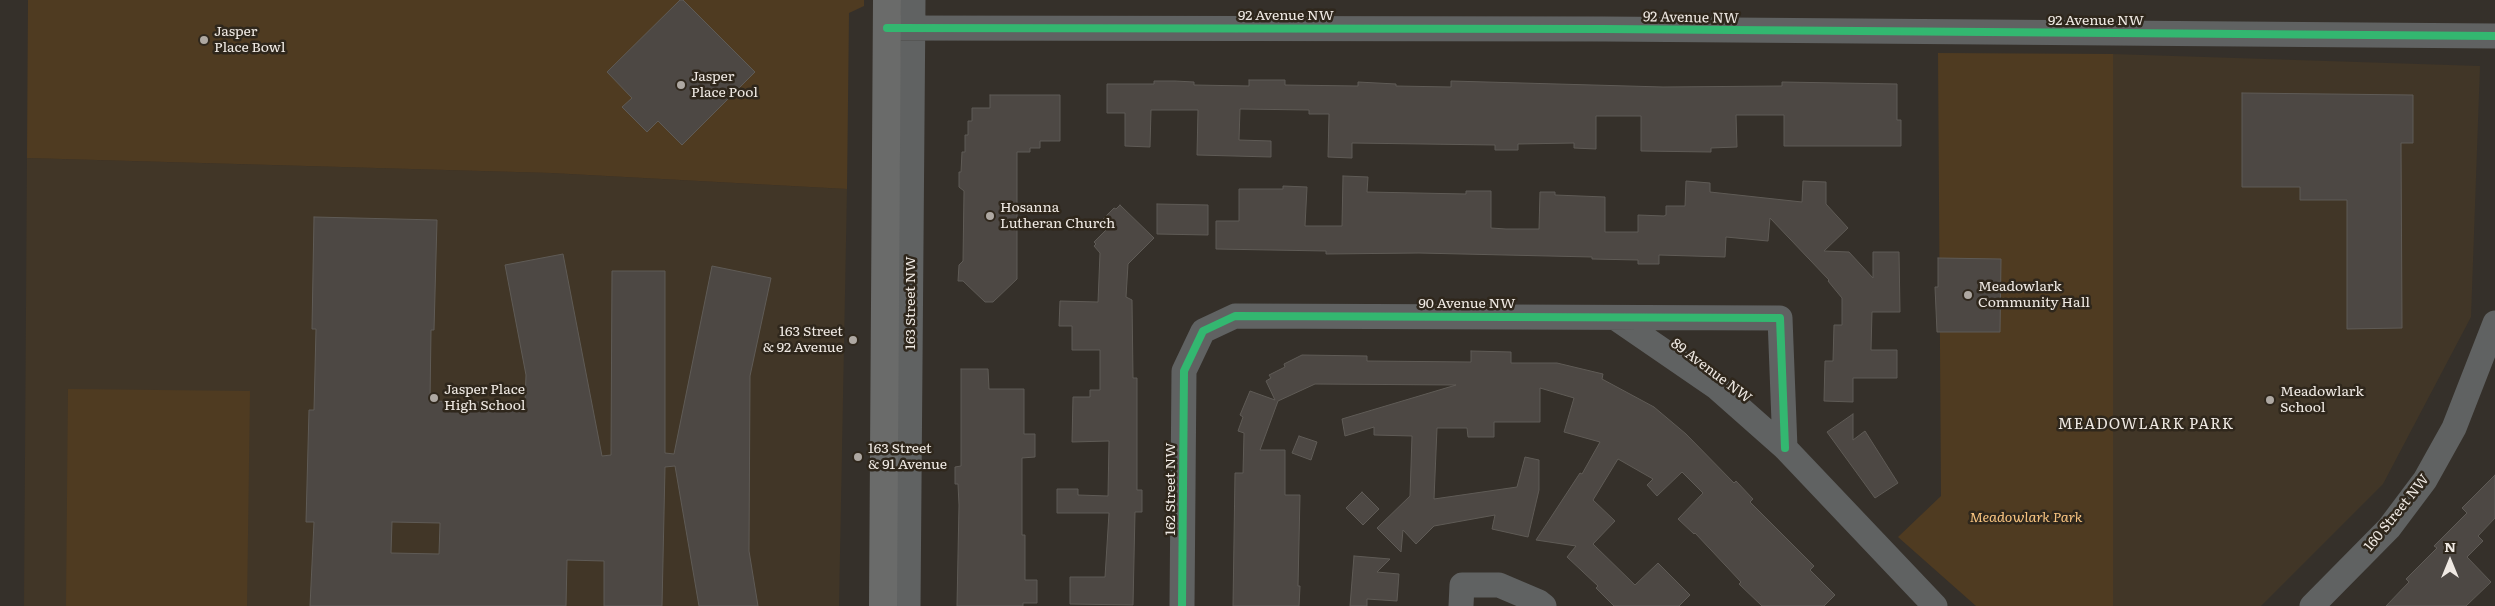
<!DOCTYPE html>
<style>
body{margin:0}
#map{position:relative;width:2495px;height:606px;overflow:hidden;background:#35302a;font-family:Literata,serif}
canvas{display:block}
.north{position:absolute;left:2425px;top:536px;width:50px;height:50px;-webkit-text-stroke:4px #2f271c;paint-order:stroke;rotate:0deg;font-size:14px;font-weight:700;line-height:20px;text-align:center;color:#efe9e3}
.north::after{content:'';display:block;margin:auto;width:18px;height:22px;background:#efe9e3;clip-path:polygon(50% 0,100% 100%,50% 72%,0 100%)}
</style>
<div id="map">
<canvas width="2495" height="606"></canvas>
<div class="north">N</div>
</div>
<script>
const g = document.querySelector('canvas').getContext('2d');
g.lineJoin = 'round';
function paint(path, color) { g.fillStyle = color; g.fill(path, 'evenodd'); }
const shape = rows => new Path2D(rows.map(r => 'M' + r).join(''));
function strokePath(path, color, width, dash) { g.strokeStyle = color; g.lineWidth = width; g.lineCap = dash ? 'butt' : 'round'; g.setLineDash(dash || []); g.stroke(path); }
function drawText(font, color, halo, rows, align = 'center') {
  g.font = font + ' Literata,serif'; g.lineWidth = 5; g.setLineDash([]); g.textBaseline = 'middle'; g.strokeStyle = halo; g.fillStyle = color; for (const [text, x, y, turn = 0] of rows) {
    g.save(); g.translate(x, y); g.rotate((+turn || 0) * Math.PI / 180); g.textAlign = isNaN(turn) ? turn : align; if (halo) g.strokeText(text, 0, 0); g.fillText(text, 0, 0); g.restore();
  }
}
const built = shape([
 [2113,54,2480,66,2471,317,2383,484,2261,606,2113,606],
 [27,158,551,173,847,189,839,606,24,606]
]);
const green = shape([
 [28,0,864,0,864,6,849,13,847,189,551,173,27,158],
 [1938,53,2113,54,2113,606,1976,606,1898,537,1941,496],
 [68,389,250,391,247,606,66,606]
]);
const building = shape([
 [680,0,683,0,755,72,682,145,658,121,647,132,622,107,632,98,607,72,680,0],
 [1249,80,1285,80,1285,85,1358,86,1358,82,1396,84,1396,86,1451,87,1451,81,1663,87,1782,86,1782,82,1897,84,1897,120,1901,120,1901,146,1784,146,1784,115,1736,115,1737,147,1711,148,1711,152,1641,151,1641,116,1596,116,1596,149,1574,148,1574,143,1518,144,1518,150,1495,150,1495,145,1352,143,1352,158,1328,157,1329,114,1309,114,1309,110,1240,109,1239,140,1271,141,1271,157,1197,155,1198,110,1151,110,1150,147,1125,146,1125,113,1107,113,1107,84,1154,84,1154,81,1175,81,1194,82,1194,85,1249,86,1249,80],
 [2242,93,2413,95,2413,143,2401,143,2402,328,2347,329,2347,200,2300,200,2300,187,2242,187,2242,93],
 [990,95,1060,95,1060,141,1040,141,1040,148,1030,148,1030,152,1017,152,1017,279,993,302,985,302,963,281,958,281,959,265,963,261,964,191,959,187,959,172,961,172,962,152,965,152,965,135,968,135,968,121,972,121,972,108,990,108,990,95],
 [1343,176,1368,177,1367,192,1466,194,1466,191,1491,191,1491,228,1506,229,1539,229,1540,192,1555,192,1555,195,1605,197,1605,232,1638,232,1638,215,1664,216,1666,215,1666,206,1685,206,1686,181,1710,183,1710,192,1802,202,1803,181,1826,182,1826,204,1848,228,1824,251,1849,252,1873,278,1873,252,1899,252,1900,312,1872,312,1871,350,1897,350,1897,378,1853,378,1853,402,1824,401,1825,361,1833,361,1834,325,1842,325,1842,298,1828,281,1829,280,1770,218,1768,241,1726,237,1725,257,1659,255,1659,264,1638,264,1638,260,1592,259,1592,257,1419,253,1326,254,1326,251,1216,249,1216,221,1239,221,1239,189,1283,189,1283,186,1307,187,1305,226,1342,226,1343,176],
 [1157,204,1208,205,1208,235,1157,234,1157,204],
 [1120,205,1154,238,1128,264,1126,297,1132,300,1133,378,1137,378,1137,490,1142,490,1142,512,1135,512,1133,605,1070,604,1070,577,1105,577,1109,513,1057,513,1057,489,1078,489,1078,495,1108,496,1109,441,1072,442,1073,397,1090,397,1090,390,1100,390,1100,350,1072,350,1072,326,1059,326,1060,301,1098,302,1100,253,1094,246,1096,244,1094,242,1109,227,1102,220,1114,208,1116,209,1120,205],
 [314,217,437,220,434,330,431,330,430,401,525,403,526,375,505,265,563,254,602,456,611,455,612,271,665,271,665,453,674,454,712,266,771,278,750,376,749,551,758,606,699,606,675,466,665,467,662,606,604,606,604,561,567,560,566,606,310,606,314,522,306,522,309,410,314,410,316,329,312,329,314,217],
 [392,522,440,523,439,554,391,553,392,522],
 [1938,258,2001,259,2000,332,1937,332,1935,287,1938,287,1938,258],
 [1471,351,1511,352,1511,363,1557,363,1603,374,1602,379,1654,407,1686,434,1734,483,1736,481,1753,499,1750,502,1814,566,1810,570,1835,595,1824,606,1762,606,1739,584,1741,582,1695,533,1694,534,1678,519,1703,493,1682,472,1657,496,1647,485,1653,479,1618,459,1593,500,1615,521,1593,544,1635,585,1658,563,1690,595,1679,606,1614,606,1596,588,1598,586,1567,557,1576,546,1536,540,1580,473,1582,474,1600,442,1564,432,1574,398,1540,388,1540,422,1494,422,1494,437,1468,437,1467,428,1437,428,1434,499,1517,487,1525,457,1539,460,1539,490,1528,537,1492,529,1495,515,1434,526,1416,544,1403,530,1401,552,1377,528,1410,496,1412,436,1374,435,1374,427,1345,436,1342,419,1456,385,1315,384,1278,401,1260,450,1285,450,1285,495,1300,495,1298,586,1300,586,1299,606,1233,606,1235,473,1243,473,1244,433,1238,431,1243,417,1240,415,1250,391,1275,400,1266,381,1271,378,1269,375,1285,367,1284,364,1302,355,1367,356,1367,361,1471,362,1471,351],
 [961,369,988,369,989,389,1024,389,1024,434,1035,434,1035,457,1022,458,1022,535,1025,535,1025,580,1037,580,1037,603,1023,603,1023,606,957,606,959,505,958,484,955,484,955,467,961,466,961,369],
 [1853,414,1853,440,1865,431,1898,483,1875,498,1827,432,1853,414],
 [1299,436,1317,442,1311,460,1292,453,1299,436],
 [2495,475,2495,518,2478,536,2483,541,2467,557,2491,582,2466,606,2386,606,2409,582,2406,579,2437,548,2434,546,2467,513,2462,508,2495,475],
 [1362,492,1379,509,1363,525,1346,508,1362,492],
 [1354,556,1390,559,1377,572,1399,574,1397,601,1367,599,1367,606,1350,606,1354,556]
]);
const minor = shape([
 [887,28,1604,29,2495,36],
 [1617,319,1716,387,1785,448,1935,606],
 [908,606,913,0],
 [1182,606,1184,371,1203,331,1235,316,1780,318,1785,448],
 [1461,606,1462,585,1499,585,1539,602,1544,606],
 [2312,606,2389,528,2425,480,2454,428,2495,323]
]);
const major = shape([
 [883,606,887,0]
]);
const cycleway = shape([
 [887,28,1604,29,2495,36],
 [1182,606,1184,371,1203,331,1235,316,1780,318,1785,448]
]);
const markers = [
 [204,40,5,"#aea8a2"],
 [681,85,5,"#aea8a2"],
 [990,216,5,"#aea8a2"],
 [1968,295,5,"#aea8a2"],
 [853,340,5,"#aea8a2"],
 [434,398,5,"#aea8a2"],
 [2270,400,5,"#aea8a2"],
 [858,457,5,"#aea8a2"]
];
const streetNames = [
 ["92 Avenue NW",1286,16],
 ["92 Avenue NW",1691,18,1],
 ["92 Avenue NW",2096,21],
 ["163 Street NW",911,303,-90],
 ["90 Avenue NW",1467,304],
 ["89 Avenue NW",1711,371,37],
 ["162 Street NW",1171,489,-90],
 ["160 Street NW",2397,513,-51]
];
const poiNames = [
 ["Jasper",214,32],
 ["Place Bowl",214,48],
 ["Jasper",691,77],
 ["Place Pool",691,93],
 ["Hosanna",1000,208],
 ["Lutheran Church",1000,224],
 ["Meadowlark",1978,287],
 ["Community Hall",1978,303],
 ["163 Street",843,332,"right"],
 ["& 92 Avenue",843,348,"right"],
 ["Jasper Place",444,390],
 ["High School",444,406],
 ["Meadowlark",2280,392],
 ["School",2280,408],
 ["163 Street",868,449],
 ["& 91 Avenue",868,465]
];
const parkNames = [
 ["Meadowlark Park",2026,518]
];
const neighbourhoodNames = [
 ["MEADOWLARK PARK",2146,425]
];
paint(built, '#413627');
paint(green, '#4f3b21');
paint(building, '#4d4844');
strokePath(building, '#5f5b56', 1);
strokePath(minor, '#606262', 25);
strokePath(major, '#6a6b6a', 28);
strokePath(cycleway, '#33b770', 8);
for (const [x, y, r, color] of markers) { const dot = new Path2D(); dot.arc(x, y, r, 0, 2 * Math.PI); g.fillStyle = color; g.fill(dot); strokePath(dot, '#2f271c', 2); }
drawText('14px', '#efe9e3', '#2f271c', streetNames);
drawText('14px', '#efe9e3', '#2f271c', poiNames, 'left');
drawText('italic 14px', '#f8c481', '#2f271c', parkNames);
g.letterSpacing = '1px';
drawText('15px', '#efe9e3', '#2f271c', neighbourhoodNames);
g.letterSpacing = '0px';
</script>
